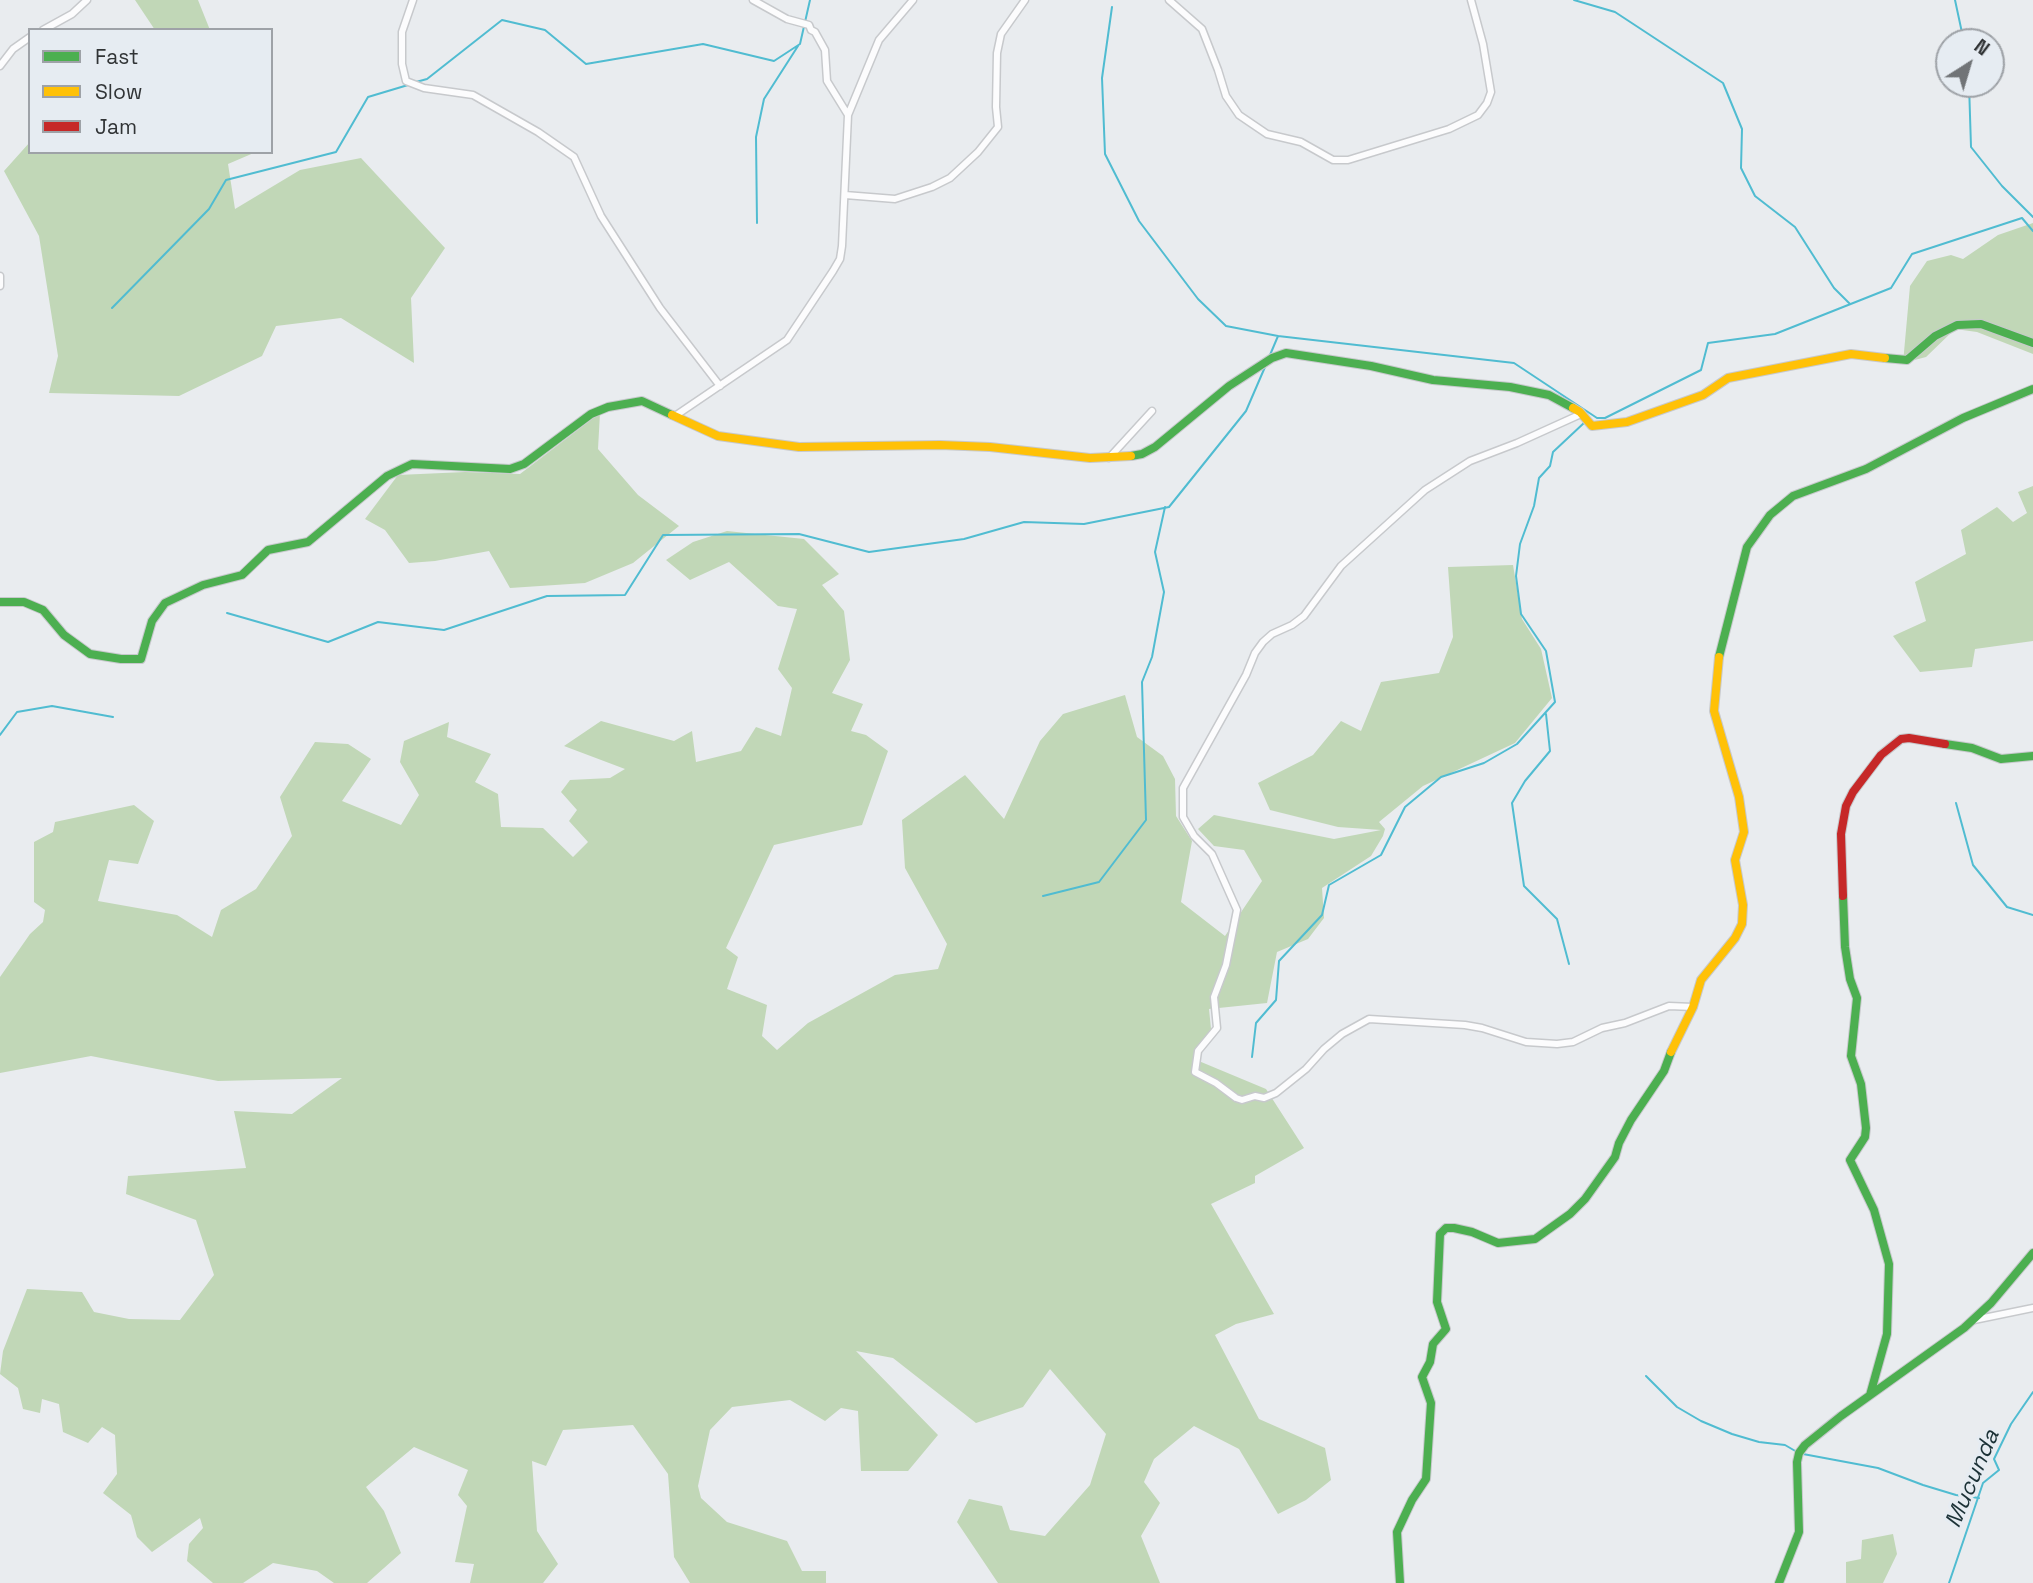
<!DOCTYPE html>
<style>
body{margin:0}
#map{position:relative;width:2033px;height:1583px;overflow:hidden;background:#e9ecef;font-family:"Space Grotesk",sans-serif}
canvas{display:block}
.legend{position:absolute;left:28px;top:28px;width:245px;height:126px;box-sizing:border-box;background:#e6ecf2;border:2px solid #9ea2a7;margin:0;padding:9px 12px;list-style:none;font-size:21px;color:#313436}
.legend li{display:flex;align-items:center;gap:14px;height:35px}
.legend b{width:35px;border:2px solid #9ea2a7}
.north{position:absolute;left:1935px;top:28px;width:70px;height:70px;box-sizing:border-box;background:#e6ecf2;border:2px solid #9ea2a7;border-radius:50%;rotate:37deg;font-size:19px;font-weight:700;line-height:28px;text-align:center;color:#313436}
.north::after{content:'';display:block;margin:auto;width:24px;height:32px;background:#717477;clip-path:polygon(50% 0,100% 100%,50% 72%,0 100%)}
</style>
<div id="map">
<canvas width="2033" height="1583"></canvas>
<ul class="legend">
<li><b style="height:9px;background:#4caf50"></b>Fast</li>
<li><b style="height:9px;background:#ffc107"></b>Slow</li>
<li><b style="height:9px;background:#c62828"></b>Jam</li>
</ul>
<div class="north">N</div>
</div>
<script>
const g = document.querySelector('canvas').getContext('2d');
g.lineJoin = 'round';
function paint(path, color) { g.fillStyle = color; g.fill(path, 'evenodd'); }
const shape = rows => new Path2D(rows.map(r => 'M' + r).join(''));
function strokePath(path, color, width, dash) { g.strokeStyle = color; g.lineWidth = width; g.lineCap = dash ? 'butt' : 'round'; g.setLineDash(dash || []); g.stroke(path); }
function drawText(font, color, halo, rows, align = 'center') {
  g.font = font + ' "Space Grotesk",sans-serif'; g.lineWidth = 6; g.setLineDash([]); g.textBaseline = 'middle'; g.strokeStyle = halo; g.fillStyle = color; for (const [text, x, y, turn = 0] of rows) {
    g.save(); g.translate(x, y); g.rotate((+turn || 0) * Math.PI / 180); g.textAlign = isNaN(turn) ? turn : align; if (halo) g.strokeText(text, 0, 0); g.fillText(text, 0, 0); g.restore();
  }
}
const green = shape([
 [135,0,198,0,210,30,155,30],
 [30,142,30,152,256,152,228,164,235,209,300,170,361,158,445,248,411,298,414,363,341,318,276,326,262,356,179,396,49,393,58,356,39,236,4,171],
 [2033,223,2033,354,1977,332,1955,329,1926,357,1903,363,1910,286,1927,261,1951,255,1963,259,1998,235],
 [600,413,598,449,638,495,679,526,633,563,585,583,510,588,489,551,435,561,409,563,385,530,365,519,398,475,465,472,520,474],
 [2033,486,2033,641,1975,649,1972,667,1920,672,1893,636,1926,621,1915,582,1966,554,1961,530,1997,507,2013,522,2027,513,2018,492],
 [727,531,804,539,839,574,822,585,844,611,850,660,832,693,863,704,851,731,866,735,888,751,862,825,774,845,726,948,738,957,727,989,767,1005,762,1036,777,1050,808,1023,895,975,938,969,947,944,905,868,902,820,965,775,1004,819,1040,741,1063,714,1125,695,1137,737,1163,756,1175,779,1176,816,1192,841,1181,902,1225,936,1262,881,1244,850,1214,846,1198,829,1214,815,1334,839,1381,830,1338,827,1270,810,1258,783,1313,755,1341,721,1361,731,1381,682,1439,673,1453,637,1448,567,1513,565,1522,619,1541,649,1552,698,1515,743,1423,786,1379,822,1385,829,1383,836,1371,856,1322,888,1324,918,1308,939,1277,952,1267,1003,1209,1009,1211,1029,1194,1059,1266,1089,1304,1148,1255,1176,1255,1183,1211,1204,1274,1314,1236,1324,1215,1335,1259,1419,1325,1448,1331,1480,1306,1500,1278,1514,1239,1449,1194,1426,1154,1459,1144,1482,1160,1503,1141,1536,1160,1583,998,1583,957,1522,969,1499,1002,1506,1010,1530,1045,1536,1090,1485,1106,1434,1050,1369,1023,1407,976,1423,893,1358,856,1351,938,1435,908,1471,861,1471,858,1411,841,1408,825,1421,790,1400,732,1407,710,1430,698,1486,701,1498,727,1522,787,1541,802,1571,826,1571,826,1583,690,1583,674,1557,668,1474,633,1425,563,1430,546,1466,532,1461,537,1531,558,1564,543,1583,470,1583,474,1564,455,1562,467,1506,458,1495,468,1470,414,1447,366,1487,384,1511,401,1553,367,1583,334,1583,317,1571,273,1563,243,1583,213,1583,187,1561,189,1544,203,1528,200,1518,152,1552,137,1537,131,1515,103,1493,117,1474,115,1435,102,1427,88,1443,63,1432,59,1404,42,1399,40,1413,23,1409,18,1388,0,1374,3,1351,27,1289,82,1292,94,1312,129,1319,180,1320,214,1275,196,1220,126,1194,128,1176,246,1168,234,1111,292,1114,342,1078,218,1081,91,1056,0,1073,0,977,30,934,43,922,45,910,34,902,34,842,53,832,55,822,134,805,154,821,138,864,109,860,98,901,177,915,212,937,221,910,256,889,292,836,280,797,315,742,348,744,371,759,342,801,401,825,419,795,400,762,404,741,449,722,447,737,491,754,475,782,498,794,501,827,543,828,573,857,588,842,569,821,577,810,561,792,570,780,610,778,625,769,564,746,601,721,674,741,692,731,696,762,741,751,756,727,781,736,792,688,778,669,797,609,778,606,729,562,690,580,666,560,693,542],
 [1893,1534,1897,1554,1883,1583,1846,1583,1846,1562,1861,1559,1862,1540]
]);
const stream = shape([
 [1574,0,1615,12,1723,83,1742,129,1741,168,1755,196,1795,227,1834,288,1850,304],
 [1955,0,1964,42],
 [1112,7,1102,78,1105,154,1139,221,1198,299,1226,326,1278,336],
 [416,82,427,79,502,20,545,30,586,64,703,44,774,61,800,44,810,0],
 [1969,84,1971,147,2002,186,2033,217],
 [757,223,756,137,764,99,798,46],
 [112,308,209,209,226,180,336,152,368,97,408,85],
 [1270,355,1278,336,1514,363,1597,418,1605,418,1701,370,1708,343,1775,334,1891,288,1912,254,2022,218,2033,231],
 [227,613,328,642,378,622,444,630,547,596,625,595,663,535,799,534,869,552,964,539,1024,522,1084,524,1169,507,1246,411,1265,367],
 [1546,714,1550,751,1525,781,1512,803,1524,886,1557,919,1569,964],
 [0,735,17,712,52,706,113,717],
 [1956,803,1973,865,2007,907,2033,915],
 [1043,896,1099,882,1146,820,1142,682,1152,657,1164,592,1155,552,1165,507],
 [1252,1057,1256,1023,1276,1000,1279,961,1322,915,1329,885,1381,855,1405,807,1441,777,1484,763,1517,744,1555,702,1546,651,1521,614,1516,576,1520,544,1534,506,1539,478,1550,466,1553,452,1585,422],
 [1646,1376,1677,1407,1701,1421,1732,1434,1759,1442,1785,1445,1797,1452],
 [1803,1454,1878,1468,1923,1485,1956,1495,1979,1498],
 [1949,1583,1983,1483,1999,1470,1994,1459,2011,1424,2033,1392]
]);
const street = shape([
 [413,0,402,32,402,64,406,81,424,88,473,95,538,132,574,157,601,216,660,308,720,386],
 [753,0,787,19,809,25,811,30,815,32,825,50,827,81,848,115],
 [1169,0,1202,29,1218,70,1226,96,1239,115,1267,134,1301,142,1333,160,1348,160,1449,129,1478,115,1487,103,1491,92,1483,44,1471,0],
 [43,30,72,14,87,0],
 [0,66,13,49,30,37],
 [845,195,895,199,932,187,950,178,978,152,998,127,996,107,997,53,1001,34,1025,0],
 [0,276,0,286],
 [1581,414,1517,443,1470,461,1425,490,1341,566,1304,616,1292,625,1272,634,1263,642,1255,653,1246,675,1183,788,1183,817,1194,836,1212,854,1237,910,1226,965,1214,997,1217,1028,1198,1051,1195,1072,1216,1083,1236,1098,1242,1100,1255,1096,1264,1098,1276,1093,1306,1069,1324,1049,1342,1034,1369,1019,1465,1025,1482,1028,1526,1042,1557,1044,1573,1042,1602,1028,1625,1023,1669,1006,1693,1007],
 [675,416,787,340,833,271,840,259,842,246,848,115,879,40,913,0],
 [1109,458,1152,411],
 [1974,1320,2033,1308]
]);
const fast = shape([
 [1885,358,1907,360,1935,336,1957,325,1981,324,2033,343],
 [1131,456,1142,454,1155,447,1229,386,1272,358,1286,353,1371,366,1433,380,1510,387,1549,395,1573,408],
 [0,602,24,602,43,610,64,635,90,654,121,659,141,659,152,621,165,603,203,585,242,575,268,550,308,542,387,476,412,464,510,469,524,464,591,414,608,407,642,401,672,415],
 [1719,657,1747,547,1770,515,1793,496,1866,469,1963,418,2033,389],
 [1945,744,1972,748,2001,759,2033,756],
 [1843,896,1845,947,1850,979,1857,998,1851,1056,1861,1084,1866,1128,1865,1137,1850,1160,1874,1210,1889,1264,1887,1334,1870,1395],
 [1400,1583,1397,1532,1412,1500,1426,1479,1431,1403,1422,1377,1430,1362,1433,1344,1446,1329,1437,1302,1440,1234,1446,1228,1454,1228,1472,1232,1498,1243,1535,1239,1570,1214,1585,1199,1615,1157,1619,1143,1631,1120,1664,1071,1671,1052],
 [1779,1583,1799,1532,1797,1462,1799,1453,1805,1445,1841,1416,1964,1328,1991,1303,2033,1253]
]);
const slow = shape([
 [1573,408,1580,412,1592,426,1627,422,1703,395,1728,378,1851,354,1885,358],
 [672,415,718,436,799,447,940,445,990,447,1090,458,1131,456],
 [1671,1052,1693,1007,1701,980,1735,938,1742,924,1743,905,1735,860,1744,832,1739,797,1714,711,1719,657]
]);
const jam = shape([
 [1843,896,1841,834,1846,806,1853,792,1881,755,1901,739,1909,738,1945,744]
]);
const waterNames = [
 ["Mucunda",1973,1479,-67]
];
paint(green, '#c1d7b7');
strokePath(stream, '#50bcd1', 2);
strokePath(street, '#c7c9cc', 9);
strokePath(fast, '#c7c9cc', 10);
strokePath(slow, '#c7c9cc', 10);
strokePath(jam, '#c7c9cc', 10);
strokePath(street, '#fcfcfd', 6);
strokePath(fast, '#4caf50', 8);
strokePath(slow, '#ffc107', 8);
strokePath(jam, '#c62828', 8);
drawText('italic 23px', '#1c3237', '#e6ecf2', waterNames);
</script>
